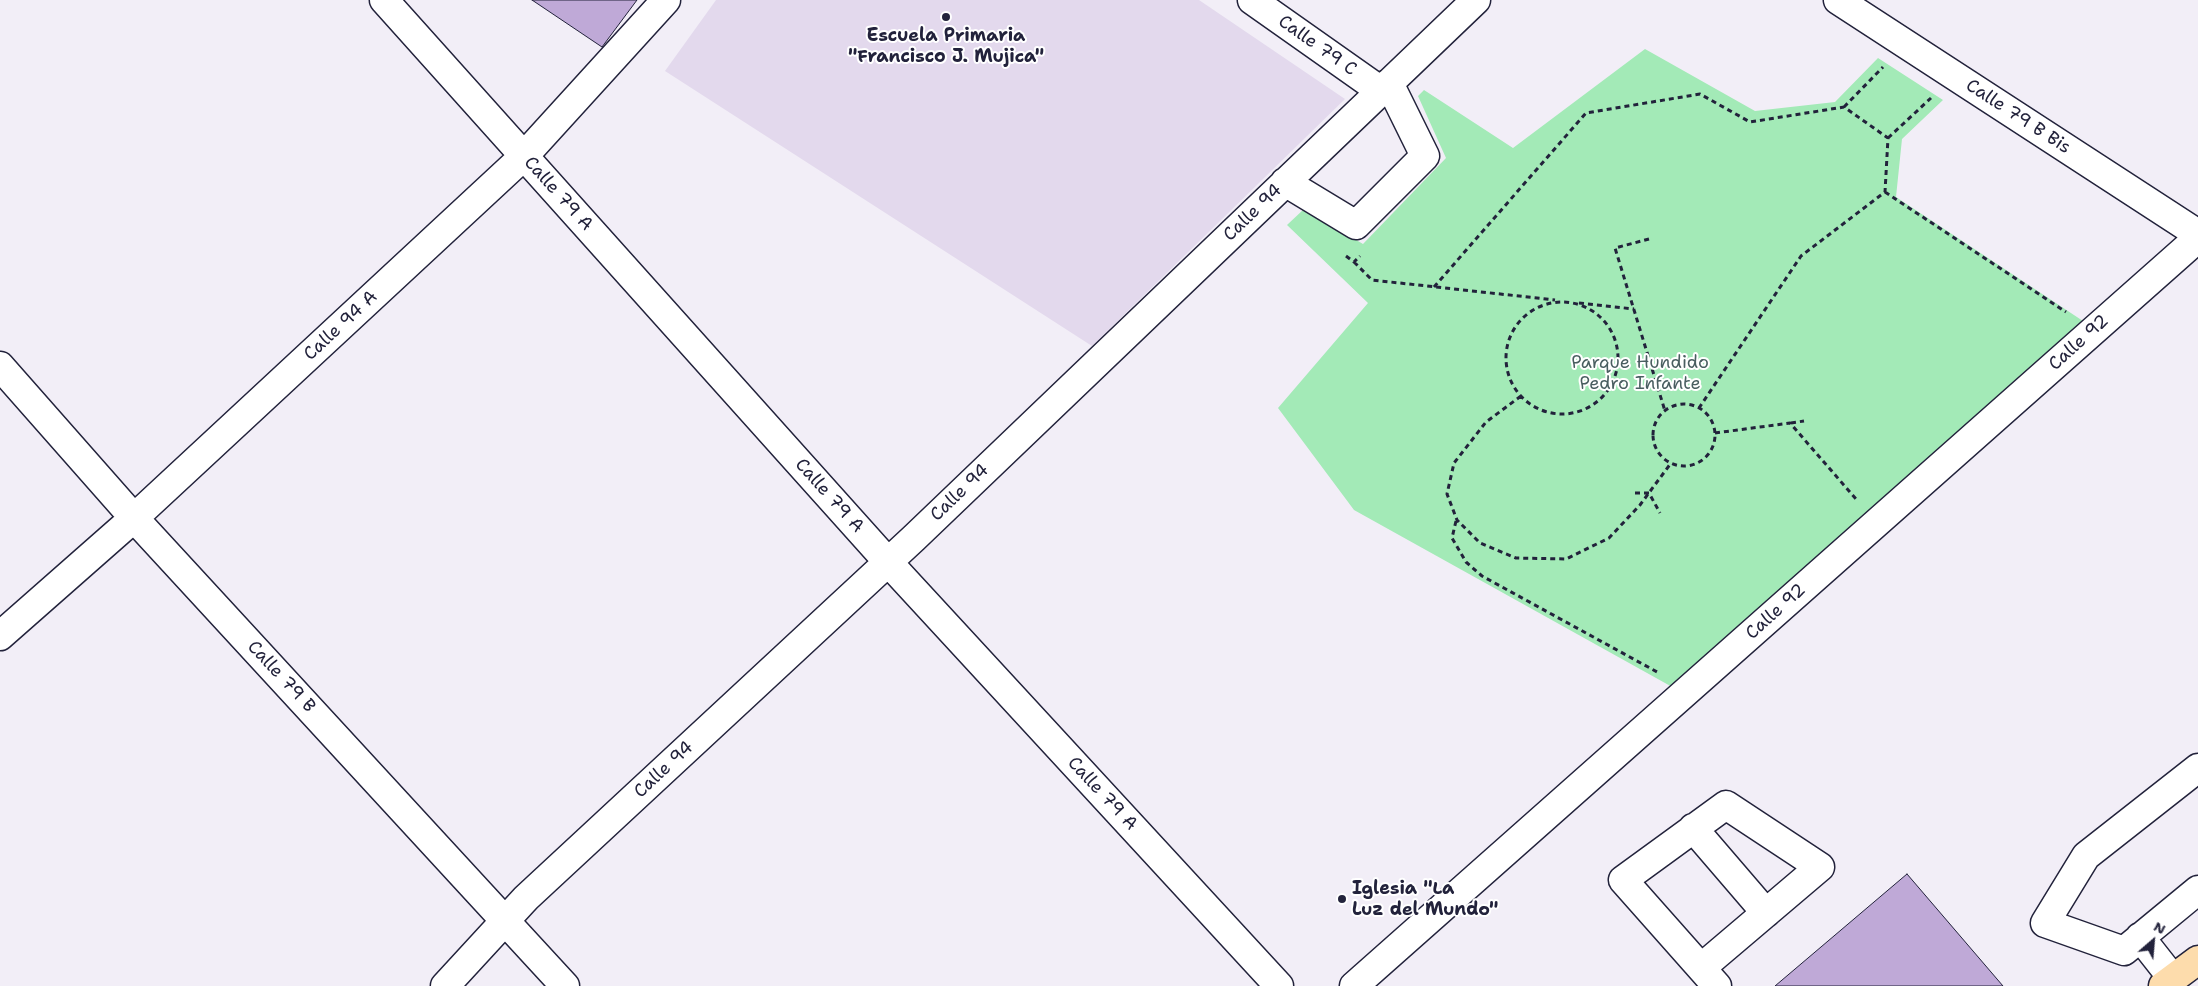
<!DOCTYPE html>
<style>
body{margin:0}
#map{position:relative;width:2198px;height:986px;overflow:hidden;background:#f2eef7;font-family:"Shantell Sans",sans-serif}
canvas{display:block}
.north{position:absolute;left:2128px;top:916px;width:50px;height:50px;-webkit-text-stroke:4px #fff;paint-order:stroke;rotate:27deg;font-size:14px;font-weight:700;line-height:20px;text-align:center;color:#22223b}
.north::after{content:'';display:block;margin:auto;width:18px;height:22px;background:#22223b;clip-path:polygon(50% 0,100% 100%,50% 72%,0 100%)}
</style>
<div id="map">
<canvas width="2198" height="986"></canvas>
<div class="north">N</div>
</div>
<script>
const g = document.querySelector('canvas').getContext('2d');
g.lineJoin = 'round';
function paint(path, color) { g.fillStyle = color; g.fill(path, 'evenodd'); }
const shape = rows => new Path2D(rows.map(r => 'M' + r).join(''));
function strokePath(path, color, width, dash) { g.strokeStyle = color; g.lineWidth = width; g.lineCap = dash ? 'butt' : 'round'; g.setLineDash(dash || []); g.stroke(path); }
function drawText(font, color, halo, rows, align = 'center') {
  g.font = font + ' "Shantell Sans",sans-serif'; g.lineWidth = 4; g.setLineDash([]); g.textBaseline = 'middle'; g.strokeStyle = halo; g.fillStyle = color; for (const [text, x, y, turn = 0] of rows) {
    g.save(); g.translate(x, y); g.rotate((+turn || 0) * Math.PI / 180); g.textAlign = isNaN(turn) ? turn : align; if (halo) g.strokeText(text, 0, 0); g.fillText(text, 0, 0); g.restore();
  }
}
const built = shape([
 [716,0,1199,0,1345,99,1092,346,665,71]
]);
const green = shape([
 [1645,49,1755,111,1835,102,1878,58,1943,100,1902,139,1896,197,2086,323,1674,688,1354,510,1278,408,1368,303,1287,225,1304,209,1363,244,1446,158,1418,96,1424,90,1513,148]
]);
const building = shape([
 [532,0,637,0,602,47,532,0],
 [1907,874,2003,986,1775,986,1907,874]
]);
const path = shape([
 [1844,107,1883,67],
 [1888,138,1931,98],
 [1885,192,2066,312],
 [1649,239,1615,248,1665,411],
 [1346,256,1354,262,1360,256],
 [1354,262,1372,280,1555,300],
 [1434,287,1586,113,1700,94,1750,122,1844,107,1888,138,1885,192,1801,256,1699,408],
 '1506 358a56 56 0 1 1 112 0a56 56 0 1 1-112 0Z',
 [1579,303,1634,309],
 [1521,396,1486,422,1454,463,1447,494,1457,520,1480,543,1516,558,1566,559,1609,538,1640,505,1671,463],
 '1653 435a31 31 0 1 1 62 0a31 31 0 1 1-62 0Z',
 [1791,423,1804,421],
 [1715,433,1790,423,1856,499],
 [1635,493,1649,493,1660,513],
 [1456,521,1452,538,1466,562,1482,576,1659,673]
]);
const minor = shape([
 [384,0,888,562,1279,986],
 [1252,0,1381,91],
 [1838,0,2198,234],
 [1285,182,1356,225,1425,156,1389,83],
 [0,366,134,518,565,986],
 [0,636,134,518,524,156,666,0],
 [2198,768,2086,856,2045,923,2124,951,2198,890],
 [1693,828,1766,913],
 [2140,937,2173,979],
 [1701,968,1820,867,1726,805,1623,880,1701,968,1717,986],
 [445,986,526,898,914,538,1476,0],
 [1354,986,2198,238]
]);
const major = shape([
 [2163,986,2198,960]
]);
const markers = [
 [946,17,5,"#22223b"],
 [1342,899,5,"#22223b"]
];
const poiNames = [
 ["Escuela Primaria",946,36],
 ["\"Francisco J. Mujica\"",946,57],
 ["Iglesia \"La",1352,889,"left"],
 ["Luz del Mundo\"",1352,910,"left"]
];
const streetNames = [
 ["Calle 79 C",1317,46,35],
 ["Calle 79 B Bis",2018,117,33],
 ["Calle 79 A",558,194,48],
 ["Calle 94",1253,213,-44],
 ["Calle 94 A",341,326,-43],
 ["Calle 92",2079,343,-42],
 ["Calle 94",960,493,-44],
 ["Calle 79 A",829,496,48],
 ["Calle 92",1776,612,-42],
 ["Calle 79 B",281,677,47],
 ["Calle 94",664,770,-43],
 ["Calle 79 A",1102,794,47]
];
const parkNames = [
 ["Parque Hundido",1640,363],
 ["Pedro Infante",1640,384]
];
paint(built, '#e3d9ed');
paint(green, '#a3eab7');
paint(building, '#bfa9d7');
strokePath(building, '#22223b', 1);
strokePath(minor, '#22223b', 31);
strokePath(major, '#22223b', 31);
strokePath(path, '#22223b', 3, [5, 4]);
strokePath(minor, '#fff', 28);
strokePath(major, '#fddcac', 28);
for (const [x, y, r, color] of markers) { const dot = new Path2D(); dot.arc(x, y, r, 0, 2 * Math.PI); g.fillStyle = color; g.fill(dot); strokePath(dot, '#fff', 2); }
drawText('bold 18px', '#22223b', '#fff', poiNames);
drawText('18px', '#22223b', '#fff', streetNames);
drawText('18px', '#495e60', '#fff', parkNames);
</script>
